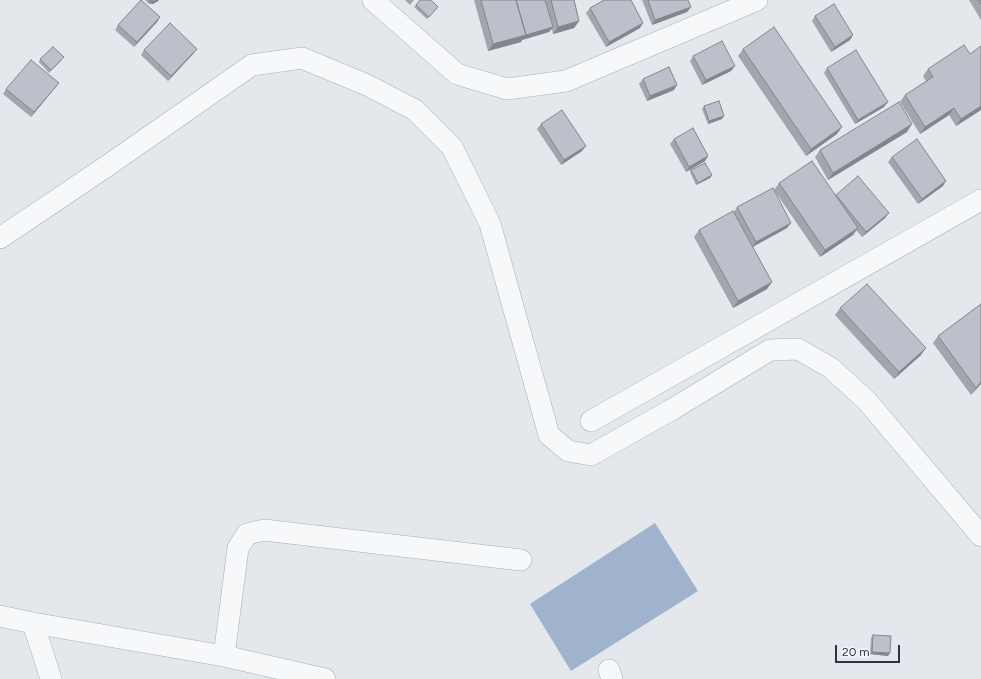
<!DOCTYPE html>
<style>
body{margin:0}
#map{position:relative;width:981px;height:679px;overflow:hidden;background:#e4e7ec;font-family:Figtree,sans-serif}
canvas{display:block}
.scale{position:absolute;left:835px;top:645px;width:65px;height:18px;box-sizing:border-box;border:2px solid #2b3445;border-top:0;padding-left:5px;font-size:12px;line-height:14px;white-space:nowrap;color:#2b3445;-webkit-text-stroke:3px #f4f6f9;paint-order:stroke}
</style>
<div id="map">
<canvas width="981" height="679"></canvas>
<div class="scale">20 m</div>
</div>
<script>
const g = document.querySelector('canvas').getContext('2d');
g.lineJoin = 'round';
function paint(path, color) { g.fillStyle = color; g.fill(path, 'evenodd'); }
const shape = rows => new Path2D(rows.map(r => 'M' + r).join(''));
function strokePath(path, color, width, dash) { g.strokeStyle = color; g.lineWidth = width; g.lineCap = dash ? 'butt' : 'round'; g.setLineDash(dash || []); g.stroke(path); }
const water = shape([
 [655,523,698,591,571,671,530,604]
]);
const minor = shape([
 [373,0,457,74,507,89,566,81,757,0],
 [0,238,107,166,252,65,302,58,367,85,415,110,452,147,490,224,549,435,568,451,591,455,671,410,770,350,798,349,831,368,867,401,981,536],
 [591,421,981,200],
 [0,616,33,623,224,656,325,679],
 [33,623,51,679],
 [224,656,238,548,247,534,264,530,521,560],
 [609,670,612,679]
]);
const wall = shape([
 [145,0,159,0,158,1,153,4,148,3],
 [405,0,414,0,410,5],
 [474,0,574,0,579,21,574,28,553,34,552,29,549,32,522,40,521,42,488,51],
 [642,0,688,0,691,7,687,12,652,25],
 [969,0,981,0,981,20],
 [416,5,436,9,427,19,414,7],
 [590,8,640,28,606,47,586,13],
 [815,16,850,40,831,52,812,21],
 [160,17,157,22,134,47,115,30,118,25],
 [197,49,193,54,168,81,141,55,144,50],
 [743,49,837,134,806,156,738,56],
 [970,54,981,110,956,126,949,115,920,134,900,102,905,95,926,81,923,76,928,69],
 [693,56,731,71,702,85,690,61],
 [40,59,62,60,49,73,39,62],
 [827,68,884,107,855,124,824,73],
 [643,79,674,90,647,101,639,84],
 [59,83,31,117,3,94,6,89],
 [704,106,722,119,708,124,702,109],
 [541,124,582,151,561,165,537,129],
 [907,132,828,180,815,157,820,150],
 [674,139,708,156,705,161,686,172,670,144],
 [892,157,943,186,918,204,888,162],
 [691,170,712,175,710,178,696,185,690,172],
 [779,183,835,195,889,213,885,218,862,237,856,230,853,235,820,257,774,190],
 [737,207,787,228,753,247,767,289,733,308,694,237,699,230,734,212],
 [981,304,981,383,971,395,933,343,938,336],
 [840,308,921,355,894,379,835,315],
 [873,635,888,656,870,654,871,638]
]);
const shadedWall = shape([
 [159,0,158,1,153,4,148,3,150,1],
 [691,7,687,12,652,25,655,20],
 [160,17,157,22,134,47,137,42],
 [579,21,574,28,553,34,558,27],
 [643,23,640,28,606,47,609,42],
 [553,27,549,32,522,40,521,42,488,51,493,44],
 [853,35,850,40,831,52,835,47],
 [197,49,193,54,168,81,171,76],
 [735,66,731,71,702,85,706,80],
 [59,83,55,88,31,117,34,112],
 [677,85,674,90,647,101,650,96],
 [888,102,884,107,855,124,858,120],
 [981,106,981,110,956,126,961,119],
 [954,108,949,115,920,134,925,127],
 [724,116,722,119,708,124,709,121],
 [912,124,907,132,828,180,833,173],
 [842,127,837,134,806,156,811,149],
 [586,146,582,151,561,165,564,160],
 [708,156,705,161,686,172,689,167],
 [712,175,710,178,696,185,698,183],
 [946,181,943,186,918,204,922,199],
 [889,213,885,218,862,237,866,232],
 [791,223,787,228,752,247,756,242],
 [858,228,853,235,820,257,825,250],
 [772,282,767,289,733,308,738,301],
 [926,348,921,355,894,379,899,372],
 [981,382,981,384,971,395,976,388],
 [872,652,890,653,888,656,870,654]
]);
const building = shape([
 [141,0,160,17,137,42,118,25,141,0],
 [149,0,158,0,155,1,150,1,149,0],
 [420,0,431,0,438,7,429,17,416,5,420,0],
 [481,0,516,0,526,35,493,44,481,0],
 [516,0,545,0,553,27,526,35,516,0],
 [551,0,574,0,579,21,558,27,551,0],
 [604,0,631,0,643,23,609,42,590,8,604,0],
 [648,0,688,0,691,7,655,20,648,0],
 [978,0,981,0,981,4,978,0],
 [834,4,853,35,835,47,815,16,834,4],
 [170,23,197,49,171,76,144,50,170,23],
 [774,27,842,127,811,149,743,49,774,27],
 [722,41,735,66,706,80,693,56,722,41],
 [964,45,970,54,981,46,981,106,961,119,954,108,925,127,905,95,933,77,928,69,964,45],
 [53,47,64,57,51,70,40,59,53,47],
 [856,50,888,102,858,120,827,68,856,50],
 [31,60,59,83,34,112,6,89,31,60],
 [669,67,677,85,650,96,643,79,669,67],
 [719,101,724,116,709,121,704,106,719,101],
 [899,102,912,124,833,173,820,150,899,102],
 [562,110,586,146,564,160,541,124,562,110],
 [693,128,708,156,689,167,674,139,693,128],
 [917,139,946,181,922,199,892,157,917,139],
 [812,161,858,228,825,250,779,183,812,161],
 [705,163,712,175,698,183,691,170,705,163],
 [858,176,889,213,866,232,836,195,858,176],
 [773,188,791,223,756,242,737,207,773,188],
 [733,211,772,282,738,301,699,230,733,211],
 [867,284,926,348,899,372,840,308,867,284],
 [981,304,981,382,976,388,938,336,981,304],
 [873,635,891,636,890,653,872,652,873,635]
]);
paint(water, '#9fb4cc');
strokePath(minor, '#a9aeb7', 22);
strokePath(minor, '#f7f8fa', 21);
paint(wall, '#a1a5ae');
paint(shadedWall, '#83868d');
paint(building, '#bbc0ca');
strokePath(building, '#83868d', 1);
</script>
